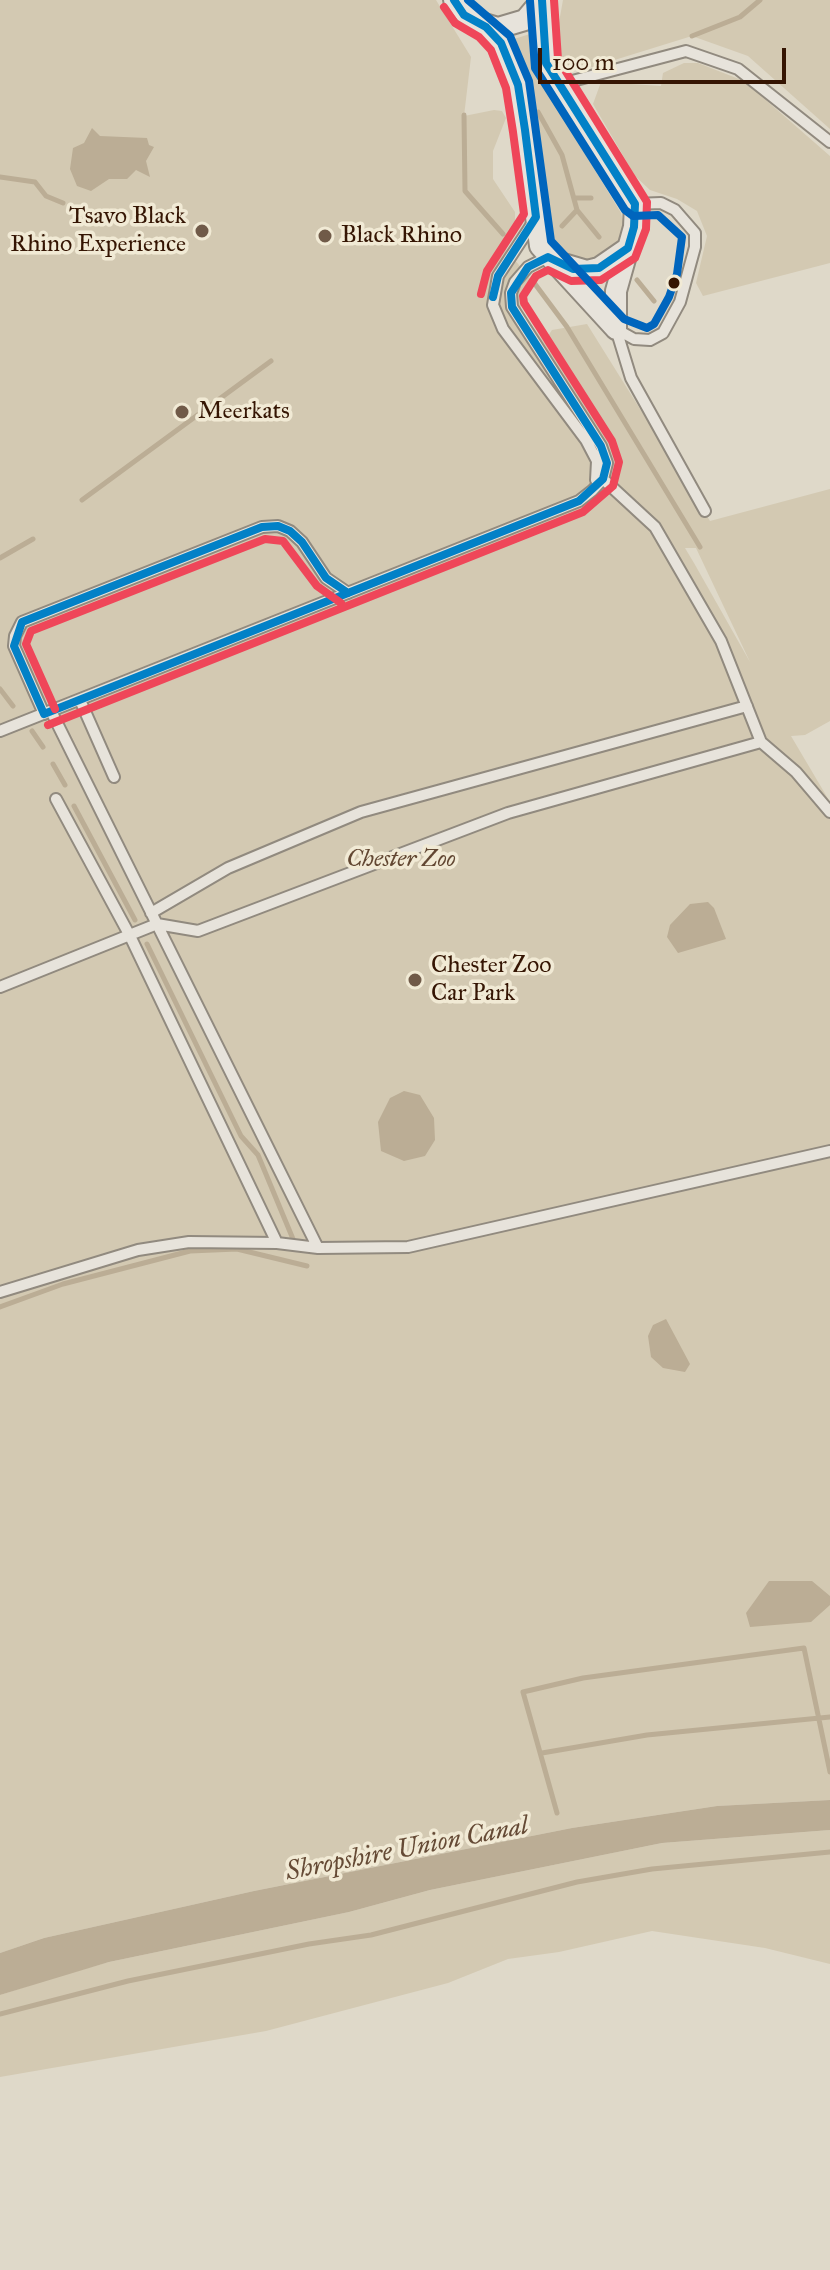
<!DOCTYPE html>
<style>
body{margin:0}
#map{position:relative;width:830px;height:2270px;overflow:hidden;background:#dfd9c9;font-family:"IM FELL Great Primer",serif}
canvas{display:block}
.scale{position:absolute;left:538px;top:48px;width:248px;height:36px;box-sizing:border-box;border:4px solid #351503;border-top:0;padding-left:10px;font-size:24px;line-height:28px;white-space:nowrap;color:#351503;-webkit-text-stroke:6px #f1ead5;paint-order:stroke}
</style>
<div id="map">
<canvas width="830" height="2270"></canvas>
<div class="scale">100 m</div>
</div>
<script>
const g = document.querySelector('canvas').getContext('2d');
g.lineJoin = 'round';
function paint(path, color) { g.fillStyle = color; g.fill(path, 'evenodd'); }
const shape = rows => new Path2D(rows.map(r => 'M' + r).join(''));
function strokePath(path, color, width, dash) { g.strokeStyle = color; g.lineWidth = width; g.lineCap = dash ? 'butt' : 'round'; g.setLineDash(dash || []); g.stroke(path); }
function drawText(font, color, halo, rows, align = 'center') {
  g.font = font + ' "IM FELL Great Primer",serif'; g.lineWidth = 7; g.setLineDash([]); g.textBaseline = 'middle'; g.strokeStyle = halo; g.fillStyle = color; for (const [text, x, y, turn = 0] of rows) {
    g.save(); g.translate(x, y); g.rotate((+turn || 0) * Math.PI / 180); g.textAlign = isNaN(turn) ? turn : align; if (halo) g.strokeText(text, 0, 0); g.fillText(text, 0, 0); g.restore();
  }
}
const green = shape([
 [0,0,436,0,471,57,464,116,494,110,502,111,506,118,493,151,493,179,515,212,515,231,506,249,532,281,521,292,521,310,544,342,552,330,587,324,710,521,830,489,830,721,805,735,791,736,830,802,830,1800,717,1806,572,1828,254,1891,44,1938,0,1953],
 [685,548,696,548,750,662,694,563],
 [563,0,830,0,830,129,748,56,692,36,579,71,561,66,554,50],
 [533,33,536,61,545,88,621,213,624,226,620,239,614,249,593,260,567,256,551,241,547,229,525,73,511,40],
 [684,63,698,63,744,81,830,156,830,263,703,296,696,283,707,236,697,211,677,199,650,190,635,176,593,104,601,82,661,86,663,73],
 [830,1830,830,1964,765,1948,652,1931,559,1952,508,1959,448,1983,266,2031,0,2077,0,1995,59,1976,109,1962,349,1912,430,1890,662,1843]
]);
const water = shape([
 [92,128,100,136,147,138,149,145,154,147,146,161,150,177,136,170,127,179,109,179,91,191,77,186,70,169,73,148,84,143],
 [708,902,714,908,726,939,678,953,667,937,670,925,690,904],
 [404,1091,420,1095,434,1118,435,1140,425,1156,404,1161,381,1151,378,1122,390,1098],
 [666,1319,690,1364,685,1372,663,1368,651,1357,648,1336,653,1325],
 [769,1581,812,1581,830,1596,830,1605,811,1622,750,1627,746,1613],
 [830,1800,830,1830,662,1843,430,1890,349,1912,109,1962,0,1995,0,1953,44,1938,254,1891,572,1828,717,1806]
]);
const stream = shape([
 [692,36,740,17,760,0],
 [538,112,562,155,577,210,599,237],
 [464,115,465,191,503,234],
 [0,177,35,182,46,196,63,203],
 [575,198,591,198],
 [562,226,577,210],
 [637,280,654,301],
 [535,284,567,327,700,547],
 [82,500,271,361],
 [0,558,33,539],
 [0,689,13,706],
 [32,731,43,747],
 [53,764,65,785],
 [74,806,135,920],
 [147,944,241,1136,258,1155,293,1239],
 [0,1307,63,1284,190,1251,237,1249,307,1266],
 [542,1753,647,1735,830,1717],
 [557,1813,523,1692,583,1678,804,1648,830,1772],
 [0,2014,128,1981,309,1944,371,1935,577,1882,652,1869,830,1852]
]);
const service = shape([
 [557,85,686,51,738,69,830,142],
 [534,221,498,276,493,305,503,329,586,440,597,461,596,480],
 [616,329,634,339,650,340,663,333,680,302,695,247,695,233,675,210,661,203,635,204],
 [616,329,631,378,705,511],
 [603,479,655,527,721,641,761,742,796,772,830,812],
 [80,700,114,777],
 [51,711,318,1248,408,1247,830,1151],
 [44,714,14,646,15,636,22,622,262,527,278,526,290,531,302,542,326,578,348,593],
 [0,731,579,501,593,490,603,479,607,463,601,446,512,307,511,293,515,282,528,267,548,257],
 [56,799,130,936,277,1243,318,1248],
 [151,913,228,868,361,812,747,706],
 [0,987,157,924,198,931,508,813,761,742],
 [0,1292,138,1250,189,1242,277,1243]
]);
const minor = shape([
 [454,0,471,20,498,28,525,20,542,0],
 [542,1,546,63,635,204,634,227,616,291,616,329],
 [486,27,501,43,518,85,540,246,616,329],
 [560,263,587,271,599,268,628,248]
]);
const bus1 = shape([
 [454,0,464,15,486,27,501,43,518,85,525,130,536,217,498,276,493,297],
 [44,714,579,501,603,479,607,463,601,446,512,307,511,293,528,267,548,257,573,269,599,268,628,248,634,227,635,204,546,63,542,0],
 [44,714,14,646,22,622,262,527,278,526,290,531,302,542,326,578,348,593]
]);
const bus2 = shape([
 [444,7,455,23,479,37,491,50,506,88,513,132,524,214,487,271,481,294],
 [55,709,26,644,31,631,265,539,283,541,317,586,341,603],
 [48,725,583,512,613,486,619,462,612,441,524,303,523,296,536,276,548,270,571,281,601,280,635,258,646,229,647,202,558,59,554,0]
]);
const bus3 = shape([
 [468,0,510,36,529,81,551,241,624,319,647,328,654,324,669,297,677,274,682,237,658,215,633,216,625,210,535,68,530,1]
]);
const markers = [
 [202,231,8,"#705a48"],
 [325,236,8,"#705a48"],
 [674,283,7,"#351503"],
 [182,412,8,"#705a48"],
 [415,980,8,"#705a48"]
];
const poiNames = [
 ["Tsavo Black",186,217,"right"],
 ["Rhino Experience",186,245,"right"],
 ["Black Rhino",341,236],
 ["Meerkats",198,412],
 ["Chester Zoo",431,966],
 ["Car Park",431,994]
];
const parkNames = [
 ["Chester Zoo",401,860]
];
const waterNames = [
 ["Shropshire Union Canal",407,1850,-11]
];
paint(green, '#d3c9b2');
paint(water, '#bbad95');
strokePath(stream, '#bbad95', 5);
strokePath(service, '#918a7f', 14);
strokePath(minor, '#918a7f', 24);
strokePath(service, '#e7e3db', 10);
strokePath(minor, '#e7e3db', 20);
strokePath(bus1, '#0281c7', 8);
strokePath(bus2, '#ef4659', 8);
strokePath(bus3, '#0065bd', 8);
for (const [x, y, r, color] of markers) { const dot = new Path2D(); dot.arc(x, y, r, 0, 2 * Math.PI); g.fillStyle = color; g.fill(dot); strokePath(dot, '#f1ead5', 3); }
drawText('24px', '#351503', '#f1ead5', poiNames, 'left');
drawText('italic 24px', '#624732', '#f1ead5', parkNames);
drawText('italic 26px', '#654a35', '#f1ead5', waterNames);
</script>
